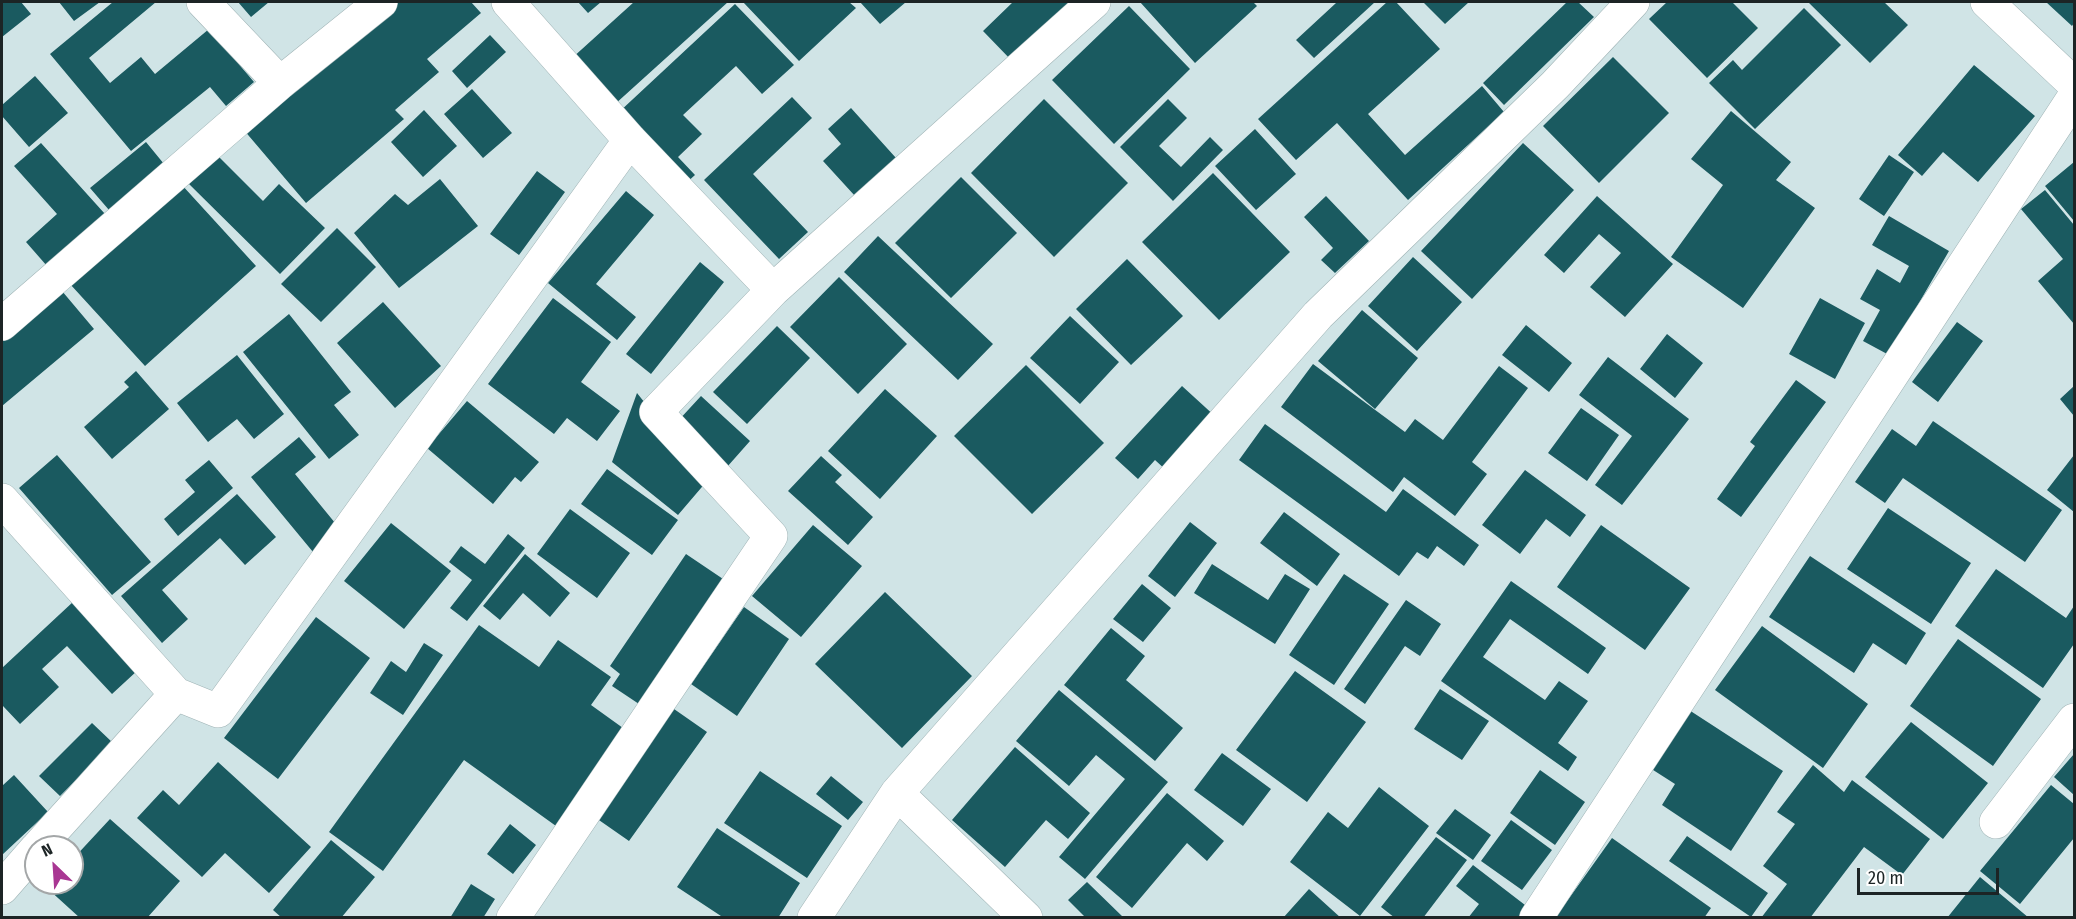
<!DOCTYPE html>
<style>
body{margin:0}
#map{position:relative;width:2076px;height:919px;overflow:hidden;background:#d0e4e6;font-family:"Fira Sans Condensed",sans-serif}
canvas{display:block}
.frame{position:absolute;inset:0;border:3px solid #1c2425;pointer-events:none}
.north{position:absolute;left:24px;top:835px;width:60px;height:60px;box-sizing:border-box;background:#fff;border:2px solid #a4a7a8;border-radius:50%;rotate:335deg;font-size:16px;font-weight:700;line-height:24px;text-align:center;color:#1c2425}
.north::after{content:'';display:block;margin:auto;width:21px;height:27px;background:#a93793;clip-path:polygon(50% 0,100% 100%,50% 72%,0 100%)}
.scale{position:absolute;left:1857px;top:868px;width:142px;height:27px;box-sizing:border-box;border:3px solid #1c2425;border-top:0;padding-left:8px;font-size:18px;line-height:21px;white-space:nowrap;color:#1c2425;-webkit-text-stroke:4px #fff;paint-order:stroke}
</style>
<div id="map">
<canvas width="2076" height="919"></canvas>
<div class="frame"></div>
<div class="north">N</div>
<div class="scale">20 m</div>
</div>
<script>
const g = document.querySelector('canvas').getContext('2d');
g.lineJoin = 'round';
function paint(path, color) { g.fillStyle = color; g.fill(path, 'evenodd'); }
const shape = rows => new Path2D(rows.map(r => 'M' + r).join(''));
function strokePath(path, color, width, dash) { g.strokeStyle = color; g.lineWidth = width; g.lineCap = dash ? 'butt' : 'round'; g.setLineDash(dash || []); g.stroke(path); }
const building = shape([
 [2,2,21,2,31,14,2,37],
 [59,2,100,2,74,21],
 [113,2,156,2,89,58,110,83,141,57,155,74,209,29,254,82,226,106,210,87,131,151,50,54],
 [238,2,269,2,251,17],
 [391,2,471,2,481,13,427,59,439,72,395,110,404,119,306,203,243,129],
 [578,2,601,2,588,13],
 [634,2,728,2,614,105,571,59],
 [743,2,849,2,856,8,799,61],
 [860,2,906,2,880,24],
 [1013,2,1076,2,1014,63,983,31],
 [1140,2,1253,2,1257,6,1195,63],
 [1335,2,1375,2,1314,58,1296,40,1336,3],
 [1387,2,1396,2,1440,49,1368,114,1405,155,1482,86,1504,112,1408,200,1337,123,1296,160,1258,119],
 [1423,2,1469,2,1445,24],
 [1567,2,1578,2,1594,17,1504,105,1483,83],
 [1667,2,1732,2,1758,28,1707,78,1649,19],
 [1808,2,1884,2,1908,25,1870,63],
 [2046,2,2074,2,2074,23,2072,26],
 [735,4,794,65,762,94,736,66,683,115,702,134,678,157,695,175,685,184,618,113],
 [1129,6,1190,69,1114,144,1052,80],
 [1804,8,1841,45,1755,129,1709,83,1733,60,1742,70],
 [490,35,506,52,467,88,452,71],
 [1613,57,1669,113,1599,183,1543,126],
 [1974,65,2035,116,1978,182,1943,152,1922,176,1898,155],
 [35,76,68,113,29,147,2,116,2,105],
 [472,89,512,133,483,158,444,114],
 [792,97,812,118,753,174,808,232,779,259,704,180],
 [1044,99,1128,183,1054,257,971,173],
 [1168,99,1187,118,1159,146,1181,167,1210,137,1223,150,1173,201,1120,147],
 [851,108,896,158,855,196,823,161,841,144,828,129],
 [424,110,457,146,423,177,391,142],
 [1731,111,1791,162,1776,180,1815,208,1743,308,1671,257,1723,185,1691,159],
 [1255,129,1296,174,1256,210,1215,166],
 [146,142,164,164,109,210,90,188],
 [41,143,105,214,47,266,26,242,57,214,14,166],
 [1523,143,1574,190,1472,299,1421,251],
 [217,155,263,201,279,184,325,228,280,274,189,184],
 [1889,155,1914,172,1884,216,1859,199],
 [2074,162,2074,221,2045,186],
 [537,171,565,192,519,255,490,234],
 [1213,173,1290,252,1219,320,1142,242],
 [961,177,1017,233,951,298,895,243],
 [440,179,478,226,399,288,354,233,395,194,408,205],
 [181,184,256,266,145,366,70,284],
 [2045,190,2074,225,2074,324,2038,281,2063,259,2021,209],
 [626,191,654,215,596,284,636,317,617,340,548,283],
 [1326,196,1369,241,1335,273,1321,260,1333,248,1304,217],
 [1597,196,1673,264,1625,317,1590,287,1621,253,1599,234,1564,273,1544,255],
 [1889,216,1949,251,1889,355,1863,341,1880,310,1860,299,1877,269,1900,283,1909,266,1872,245],
 [337,228,376,267,321,322,281,284],
 [878,236,993,344,958,380,844,272],
 [1413,257,1462,302,1417,351,1368,306],
 [1127,259,1183,316,1131,365,1076,309],
 [700,262,724,282,651,374,626,354],
 [839,277,907,344,858,394,790,327],
 [62,291,94,329,2,406,2,341],
 [553,298,611,342,581,382,620,411,597,441,567,418,554,434,488,384],
 [1820,298,1865,323,1835,379,1789,354],
 [383,302,441,366,395,408,337,343],
 [1362,310,1418,358,1375,409,1318,361],
 [289,314,351,392,334,405,359,435,329,459,243,352],
 [1070,316,1119,362,1080,404,1030,358],
 [1957,322,1983,341,1938,402,1912,382],
 [1526,325,1572,363,1549,392,1502,355],
 [777,326,810,358,747,424,713,392],
 [1667,334,1703,363,1675,398,1640,369],
 [237,355,284,414,254,439,237,419,208,442,177,403],
 [1608,357,1689,419,1622,505,1595,485,1632,436,1579,395],
 [1313,364,1405,432,1415,419,1443,440,1499,366,1528,388,1472,462,1487,474,1455,516,1404,477,1393,492,1281,407],
 [1026,365,1104,443,1032,514,954,436],
 [136,371,169,409,112,459,84,427,129,387,124,382],
 [1796,380,1826,402,1741,517,1717,499,1755,446,1750,442],
 [1182,386,1217,418,1167,471,1155,460,1138,479,1115,458],
 [2074,386,2074,416,2060,399],
 [885,389,937,436,880,499,828,451],
 [637,393,707,481,678,515,612,462],
 [701,396,750,441,727,467,677,422],
 [467,401,539,462,521,482,515,477,493,504,427,448],
 [1581,408,1619,435,1587,481,1548,453],
 [1933,421,2062,510,2025,562,1903,478,1885,503,1855,482,1892,429,1916,446],
 [1265,424,1386,512,1403,489,1479,545,1464,566,1437,546,1428,559,1417,552,1399,576,1239,460],
 [299,437,316,457,295,474,340,529,313,552,251,477],
 [57,455,151,562,112,595,19,488],
 [2074,455,2074,512,2047,490],
 [821,456,842,475,835,482,873,517,848,545,788,491],
 [209,460,233,488,178,536,164,519,195,492,185,480],
 [607,469,678,520,652,555,581,504],
 [1525,470,1586,515,1570,537,1546,519,1520,554,1482,525],
 [237,494,276,537,245,565,220,538,162,590,188,619,162,643,121,596],
 [1888,508,1971,563,1931,624,1847,569],
 [570,509,630,553,597,598,537,554],
 [1284,512,1340,554,1317,586,1260,543],
 [1190,522,1217,543,1175,597,1148,576],
 [391,523,451,571,404,629,344,581],
 [813,525,862,566,801,637,752,596],
 [1601,525,1690,588,1645,650,1557,587],
 [508,534,525,548,467,621,450,608,472,580,449,562,461,546,485,564],
 [525,554,570,593,550,617,523,593,500,620,483,606],
 [686,554,729,583,645,708,612,686,620,674,610,666],
 [1810,556,1926,633,1906,665,1873,643,1854,673,1769,617],
 [1212,564,1268,600,1285,574,1310,589,1275,644,1194,593],
 [1996,569,2066,618,2074,606,2074,644,2043,688,1955,626],
 [1344,574,1389,604,1334,685,1289,655],
 [1511,581,1606,648,1588,674,1510,619,1483,657,1545,700,1559,681,1588,701,1558,743,1577,757,1568,771,1441,681],
 [1142,584,1171,608,1143,642,1113,619],
 [885,592,972,676,902,748,815,664],
 [1406,600,1441,624,1420,656,1405,646,1365,704,1344,689],
 [74,601,138,670,112,694,67,646,42,669,59,687,20,724,3,706,2,707,2,668],
 [744,607,789,639,737,716,691,684],
 [316,617,370,658,278,779,224,738],
 [479,625,539,667,558,640,611,677,591,705,623,728,556,826,464,760,383,871,329,832],
 [1762,626,1868,704,1823,768,1715,690],
 [1111,628,1145,656,1126,680,1183,728,1155,761,1064,685],
 [1958,639,2041,699,1993,766,1910,706],
 [424,643,443,655,403,715,370,693,391,661,406,672],
 [1295,671,1366,722,1307,802,1236,750],
 [1440,689,1489,721,1462,760,1414,729],
 [1059,690,1168,782,1085,879,1059,857,1125,779,1096,755,1069,786,1016,741],
 [674,709,707,732,629,841,596,818],
 [1689,710,1783,771,1731,851,1662,805,1675,784,1650,768],
 [1911,722,1988,783,1943,839,1865,777],
 [92,723,113,743,60,796,39,776],
 [1015,747,1090,813,1068,839,1046,820,1005,867,952,820],
 [1222,753,1271,789,1243,826,1194,790],
 [2074,754,2074,795,2054,777],
 [218,762,311,847,269,893,225,853,202,877,137,818,163,790,179,805],
 [1813,765,1844,792,1852,780,1930,839,1902,875,1864,847,1810,918,1761,918,1787,884,1763,866,1795,824,1777,812],
 [1540,770,1585,802,1555,845,1510,813],
 [760,771,842,826,807,878,724,823],
 [14,775,48,812,2,855,2,786],
 [831,776,863,802,848,820,816,794],
 [2051,785,2074,804,2074,838,2020,904,1980,871],
 [1379,787,1429,826,1360,916,1290,862,1328,812,1348,828],
 [1167,793,1224,841,1207,861,1187,843,1132,908,1096,877],
 [1455,809,1491,835,1473,860,1436,833],
 [110,819,180,881,147,918,80,918,47,888,51,883,72,883,72,860],
 [1511,820,1552,850,1522,890,1481,861],
 [510,824,536,845,513,874,487,854],
 [717,828,800,883,778,918,724,918,677,887],
 [1687,836,1768,893,1751,917,1669,861],
 [1436,837,1467,860,1423,918,1395,918,1381,907],
 [1612,838,1711,908,1704,918,1555,918],
 [331,840,375,877,341,918,282,918,273,910],
 [1473,865,1525,905,1518,918,1468,918,1479,904,1456,886],
 [1980,877,2029,918,1947,918],
 [1087,882,1124,918,1086,918,1068,900],
 [471,884,495,899,483,918,450,918],
 [1309,889,1341,918,1283,918]
]);
const minor = shape([
 [203,2,280,83],
 [508,2,630,140,773,290],
 [1987,2,2074,84],
 [2,324,280,83,381,2],
 [2,500,176,694,218,711,630,140],
 [897,793,1026,918],
 [1996,822,2074,720],
 [38,847,176,694],
 [2,888,36,849],
 [513,918,771,536,656,412,773,290,1094,2],
 [814,918,897,793,1318,315,1555,85,1633,2],
 [1536,918,2074,97]
]);
paint(building, '#1a5a60');
strokePath(minor, '#9fb3b5', 34);
strokePath(minor, '#fff', 33);
</script>
